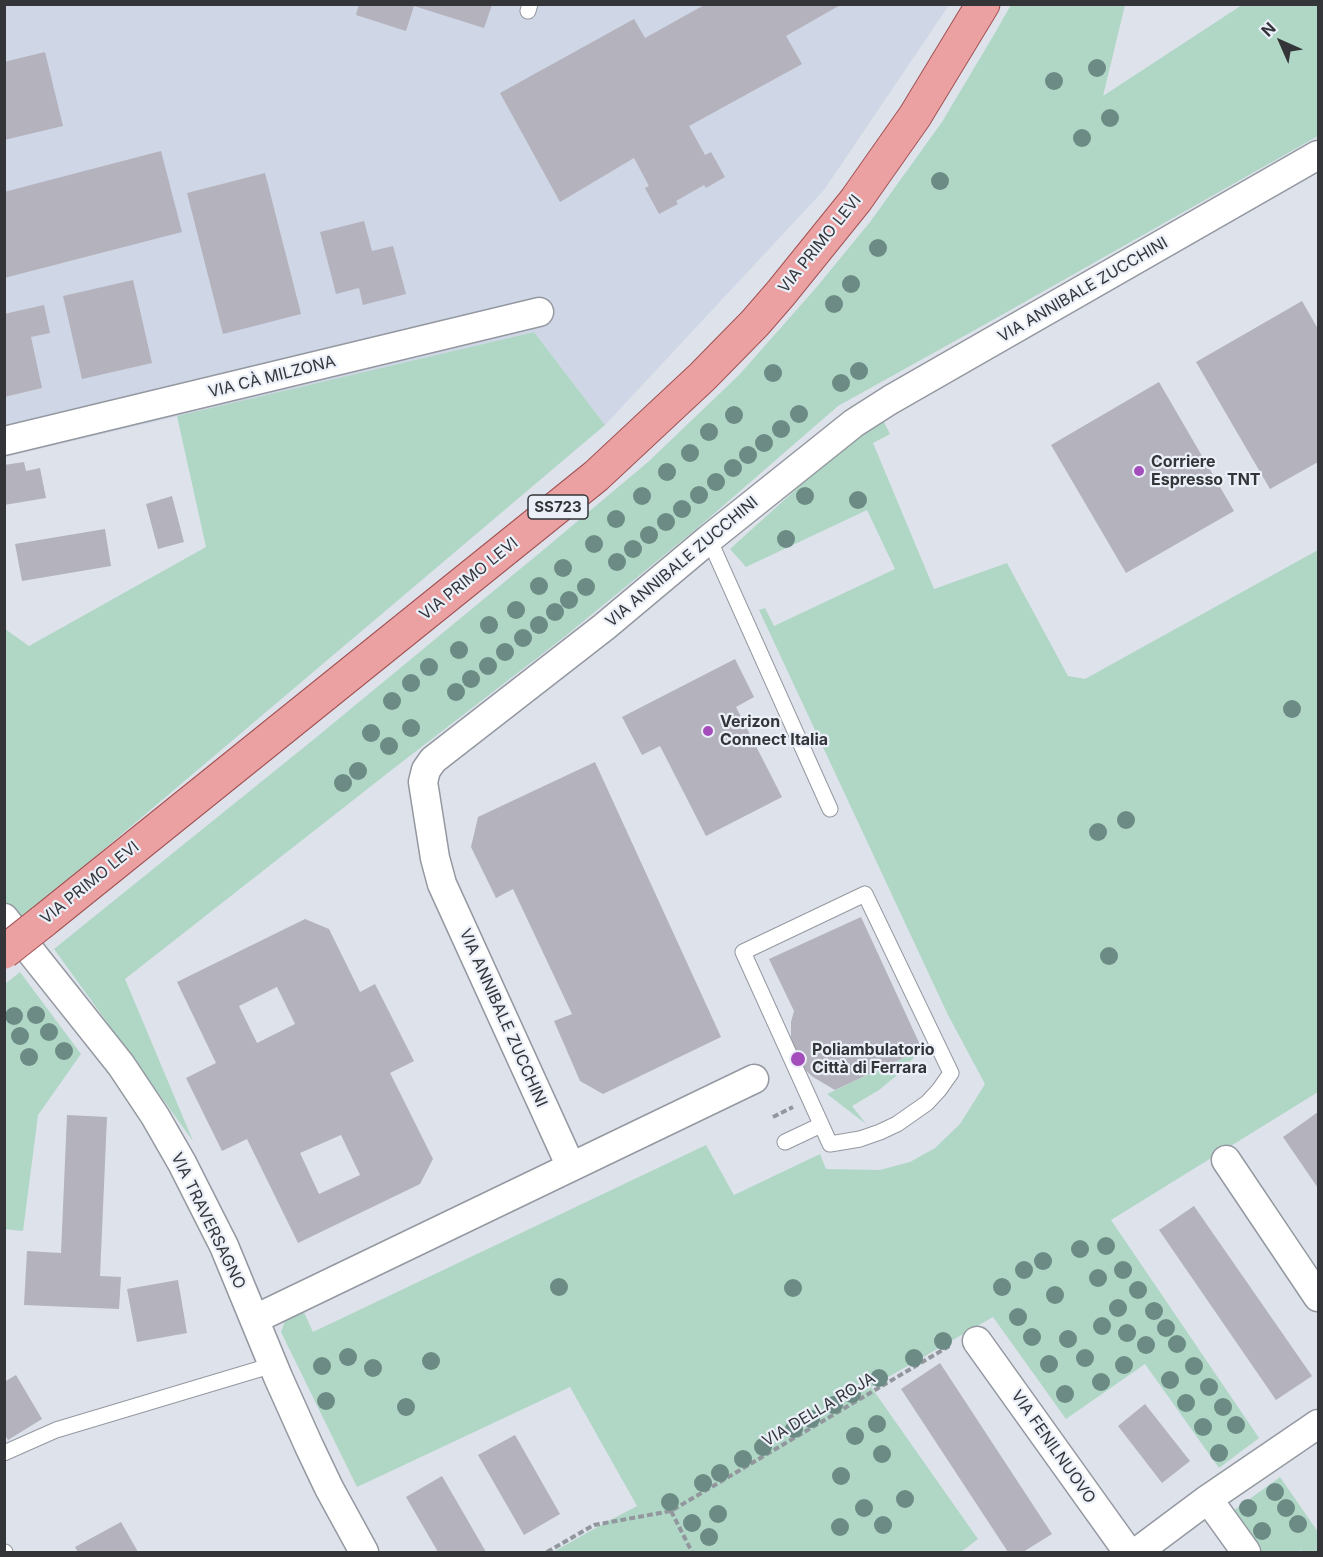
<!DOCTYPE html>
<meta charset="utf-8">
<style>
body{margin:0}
#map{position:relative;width:1323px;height:1557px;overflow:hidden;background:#dde2eb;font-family:Inter,sans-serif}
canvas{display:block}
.frame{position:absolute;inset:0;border:6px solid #333539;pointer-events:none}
.north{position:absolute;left:1251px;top:12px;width:60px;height:60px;-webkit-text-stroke:4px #eaeff8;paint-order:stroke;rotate:315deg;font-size:16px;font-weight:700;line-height:24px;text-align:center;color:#333539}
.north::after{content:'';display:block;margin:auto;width:21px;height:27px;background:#333539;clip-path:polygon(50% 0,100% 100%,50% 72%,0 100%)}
</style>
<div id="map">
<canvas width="1323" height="1557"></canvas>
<div class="frame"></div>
<div class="north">N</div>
</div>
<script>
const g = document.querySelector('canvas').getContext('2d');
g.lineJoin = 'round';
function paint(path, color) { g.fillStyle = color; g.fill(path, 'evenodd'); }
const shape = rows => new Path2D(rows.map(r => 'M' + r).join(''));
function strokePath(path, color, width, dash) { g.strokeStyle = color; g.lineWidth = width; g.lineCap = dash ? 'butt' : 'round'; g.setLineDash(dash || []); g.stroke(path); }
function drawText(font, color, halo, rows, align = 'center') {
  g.font = font + ' Inter,sans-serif'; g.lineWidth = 4.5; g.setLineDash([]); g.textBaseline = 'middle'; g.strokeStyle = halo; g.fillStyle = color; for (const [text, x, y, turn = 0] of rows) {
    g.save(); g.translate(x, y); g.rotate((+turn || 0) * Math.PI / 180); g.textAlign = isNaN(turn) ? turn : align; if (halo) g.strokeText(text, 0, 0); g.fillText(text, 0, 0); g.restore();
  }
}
const built = shape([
 [4,5,949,5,824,190,605,425,534,332,5,457]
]);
const green = shape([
 [1011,5,1125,5,1103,96,1242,5,1318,5,1318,136,991,321,838,406,701,525,563,638,398,765,125,979,193,1141,54,949,313,740,548,546,648,462,739,375,815,289,870,222,942,122,992,38],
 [534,332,605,425,5,933,5,629,29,646,206,547,177,416],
 [883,420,890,434,873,443,934,589,1007,563,1068,676,1085,679,1318,550,1318,1092,1111,1220,1259,1438,1219,1468,1145,1364,1066,1419,993,1317,871,1387,978,1539,961,1552,553,1552,601,1525,637,1506,570,1387,357,1487,281,1332,286,1318,303,1310,313,1332,706,1145,734,1195,820,1154,826,1169,880,1170,910,1162,935,1148,960,1124,985,1084,948,1015,759,610,765,608,774,626,895,569,867,510,746,567,730,549,855,436],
 [20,972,81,1054,38,1115,23,1231,4,1229,5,984],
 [922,1049,896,1076,879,1090,852,1106,866,1124,827,1094],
 [1280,1477,1318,1532,1318,1552,1303,1552,1301,1550,1298,1552,1251,1552,1226,1516]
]);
const building = shape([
 [359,4,414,5,492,5,484,28,414,6,406,31,356,15],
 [706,4,842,4,786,36,802,64,689,126,705,155,711,152,725,177,706,188,704,185,676,201,678,204,659,214,645,188,649,186,634,158,560,202,500,93,634,19,645,38],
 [45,52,63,126,4,140,4,62],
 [161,151,182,232,4,278,4,192],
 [265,173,301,314,223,334,187,193],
 [364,221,372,251,393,246,406,294,363,305,359,288,336,294,320,232],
 [133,280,152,363,82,379,63,296],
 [1302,301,1318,329,1318,462,1270,489,1196,362],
 [44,305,50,333,31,337,42,388,4,397,4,314],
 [1159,382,1234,511,1126,573,1051,445],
 [24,462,26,471,40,468,46,498,4,505,4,465],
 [172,496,184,542,158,549,146,504],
 [105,529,111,566,22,581,15,544],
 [735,659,754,697,736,707,782,797,706,836,660,746,642,755,622,717],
 [595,762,721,1037,603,1094,580,1081,554,1021,572,1014,513,889,496,898,471,847,478,817],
 [861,917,922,1049,835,1090,813,1077,803,1068,795,1051,791,1037,791,1022,794,1011,769,959],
 [305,919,329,929,360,992,375,984,414,1061,390,1073,433,1159,420,1184,298,1243,247,1139,222,1151,186,1078,216,1063,177,982],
 [277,987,295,1024,257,1043,239,1006],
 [341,1135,360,1175,319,1194,300,1153],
 [1318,1112,1318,1188,1283,1137],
 [67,1115,107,1117,100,1276,121,1277,119,1309,24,1305,27,1251,61,1253],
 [1194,1206,1312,1376,1276,1400,1159,1230],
 [178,1280,187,1333,137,1342,127,1289],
 [940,1363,1052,1534,1023,1552,1008,1552,901,1389],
 [16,1375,42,1419,8,1440,4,1433,4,1382],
 [1145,1404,1190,1461,1162,1483,1118,1426],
 [515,1435,560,1514,524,1535,478,1455],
 [442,1476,486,1552,438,1552,406,1497],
 [121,1522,138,1552,78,1552,75,1547]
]);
const path = shape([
 [773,1117,793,1107],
 [671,1511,692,1552],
 [547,1552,594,1525,671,1511,951,1345]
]);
const lane = shape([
 [528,11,530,4],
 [709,539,830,809],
 [865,894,951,1073,939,1090,927,1103,897,1124,880,1132,860,1139,830,1144,743,952,865,894],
 [785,1142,821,1125],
 [4,1453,56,1430,273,1365],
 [4,1552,5,1552]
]);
const street = shape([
 [4,441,539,312],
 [4,918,121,1065,155,1116,182,1163,224,1246,278,1377,309,1446,329,1488,364,1552],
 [1226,1160,1318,1297],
 [571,1167,442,884,435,858,423,782,426,770,433,760,604,627,709,539,854,423,890,400,1318,155],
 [255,1319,754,1079],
 [977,1341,1128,1552],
 [1208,1499,1246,1552],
 [1137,1552,1208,1499,1318,1424]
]);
const primary = shape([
 [42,922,596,476,702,377,755,323,781,293,856,200,915,116,983,4]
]);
const primaryBridge = shape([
 [4,952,42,922]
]);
const trees = [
 [1097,68],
 [1054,81],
 [1110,118],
 [1082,138],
 [940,181],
 [878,248],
 [851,284],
 [834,304],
 [859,371],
 [773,373],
 [841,383],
 [799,414],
 [734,415],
 [781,429],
 [709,432],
 [764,443],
 [690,453],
 [748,455],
 [733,468],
 [667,472],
 [716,482],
 [699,495],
 [642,496],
 [805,496],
 [858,500],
 [682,509],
 [616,519],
 [666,522],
 [649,535],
 [786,539],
 [594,544],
 [633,549],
 [617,562],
 [563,568],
 [539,586],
 [586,587],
 [569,600],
 [516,610],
 [555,612],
 [489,625],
 [539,625],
 [523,638],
 [459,650],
 [505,652],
 [488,666],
 [429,667],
 [471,679],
 [411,683],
 [456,692],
 [392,701],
 [1292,709],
 [411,728],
 [371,733],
 [389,746],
 [358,771],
 [343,783],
 [1126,820],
 [1098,832],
 [1109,956],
 [36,1015],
 [14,1016],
 [49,1032],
 [20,1036],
 [64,1051],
 [29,1057],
 [1106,1246],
 [1080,1249],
 [1043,1261],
 [1024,1270],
 [1123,1270],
 [1098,1278],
 [559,1287],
 [1002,1287],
 [793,1288],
 [1138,1290],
 [1055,1295],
 [1118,1308],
 [1154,1311],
 [1018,1317],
 [1102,1326],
 [1166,1328],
 [1127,1333],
 [1032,1337],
 [1068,1339],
 [943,1341],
 [1177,1344],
 [1146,1345],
 [348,1357],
 [914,1358],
 [1085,1358],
 [431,1361],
 [1049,1364],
 [1124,1365],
 [322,1366],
 [1194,1366],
 [373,1368],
 [879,1378],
 [1170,1380],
 [1101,1382],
 [1209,1387],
 [852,1394],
 [1065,1394],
 [326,1401],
 [1186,1403],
 [834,1405],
 [406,1407],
 [1223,1407],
 [811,1419],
 [877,1424],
 [1236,1425],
 [1203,1427],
 [794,1429],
 [855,1436],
 [763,1447],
 [1219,1453],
 [882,1454],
 [743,1459],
 [720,1473],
 [841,1476],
 [703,1483],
 [1275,1492],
 [905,1499],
 [670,1502],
 [864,1508],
 [1248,1508],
 [1286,1508],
 [718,1514],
 [692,1523],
 [1298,1524],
 [883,1525],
 [840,1527],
 [1262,1531],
 [709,1537]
];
const markers = [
 [1139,471,6,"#a44ebb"],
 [708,731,6,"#a44ebb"],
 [798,1059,8,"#a44ebb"]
];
const shields = [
 [558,507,60]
];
const shieldNames = [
 ["SS723",558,507]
];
const streetNames = [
 ["VIA PRIMO LEVI",820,244,-51],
 ["VIA ANNIBALE ZUCCHINI",1083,290,-30],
 ["VIA CÀ MILZONA",272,377,-14],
 ["VIA ANNIBALE ZUCCHINI",682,562,-40],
 ["VIA PRIMO LEVI",469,579,-39],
 ["VIA PRIMO LEVI",90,883,-39],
 ["VIA ANNIBALE ZUCCHINI",503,1018,66],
 ["VIA TRAVERSAGNO",208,1221,64],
 ["VIA DELLA ROJA",819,1410,-31],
 ["VIA FENILNUOVO",1053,1447,55]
];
const poiNames = [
 ["Corriere",1151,462],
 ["Espresso TNT",1151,480],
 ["Verizon",720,722],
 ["Connect Italia",720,740],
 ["Poliambulatorio",812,1050],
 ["Città di Ferrara",812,1068]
];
paint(built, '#cfd6e5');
paint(green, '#b0d7c5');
paint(building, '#b4b2bc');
strokePath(lane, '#9498a0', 17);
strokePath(street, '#9498a0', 31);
strokePath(primary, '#a25254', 35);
strokePath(path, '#92969d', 4, [6, 3]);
strokePath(lane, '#fff', 15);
strokePath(street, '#fff', 28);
strokePath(primary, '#eba1a1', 33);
strokePath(primaryBridge, '#a25254', 35, []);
strokePath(primaryBridge, '#eba1a1', 33);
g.fillStyle = '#6c8b85';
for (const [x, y] of trees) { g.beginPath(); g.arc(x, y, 9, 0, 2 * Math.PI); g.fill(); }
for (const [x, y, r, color] of markers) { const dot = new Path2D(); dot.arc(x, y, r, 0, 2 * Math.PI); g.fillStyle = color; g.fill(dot); strokePath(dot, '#eaeff8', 2); }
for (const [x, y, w] of shields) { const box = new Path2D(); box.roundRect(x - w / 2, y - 12, w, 24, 4.5); g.fillStyle = '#eaeff8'; g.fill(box); strokePath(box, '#333539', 1.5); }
drawText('bold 15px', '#333539', null, shieldNames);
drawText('16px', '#333539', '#eaeff8', streetNames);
drawText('bold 16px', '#333539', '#eaeff8', poiNames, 'left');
</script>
